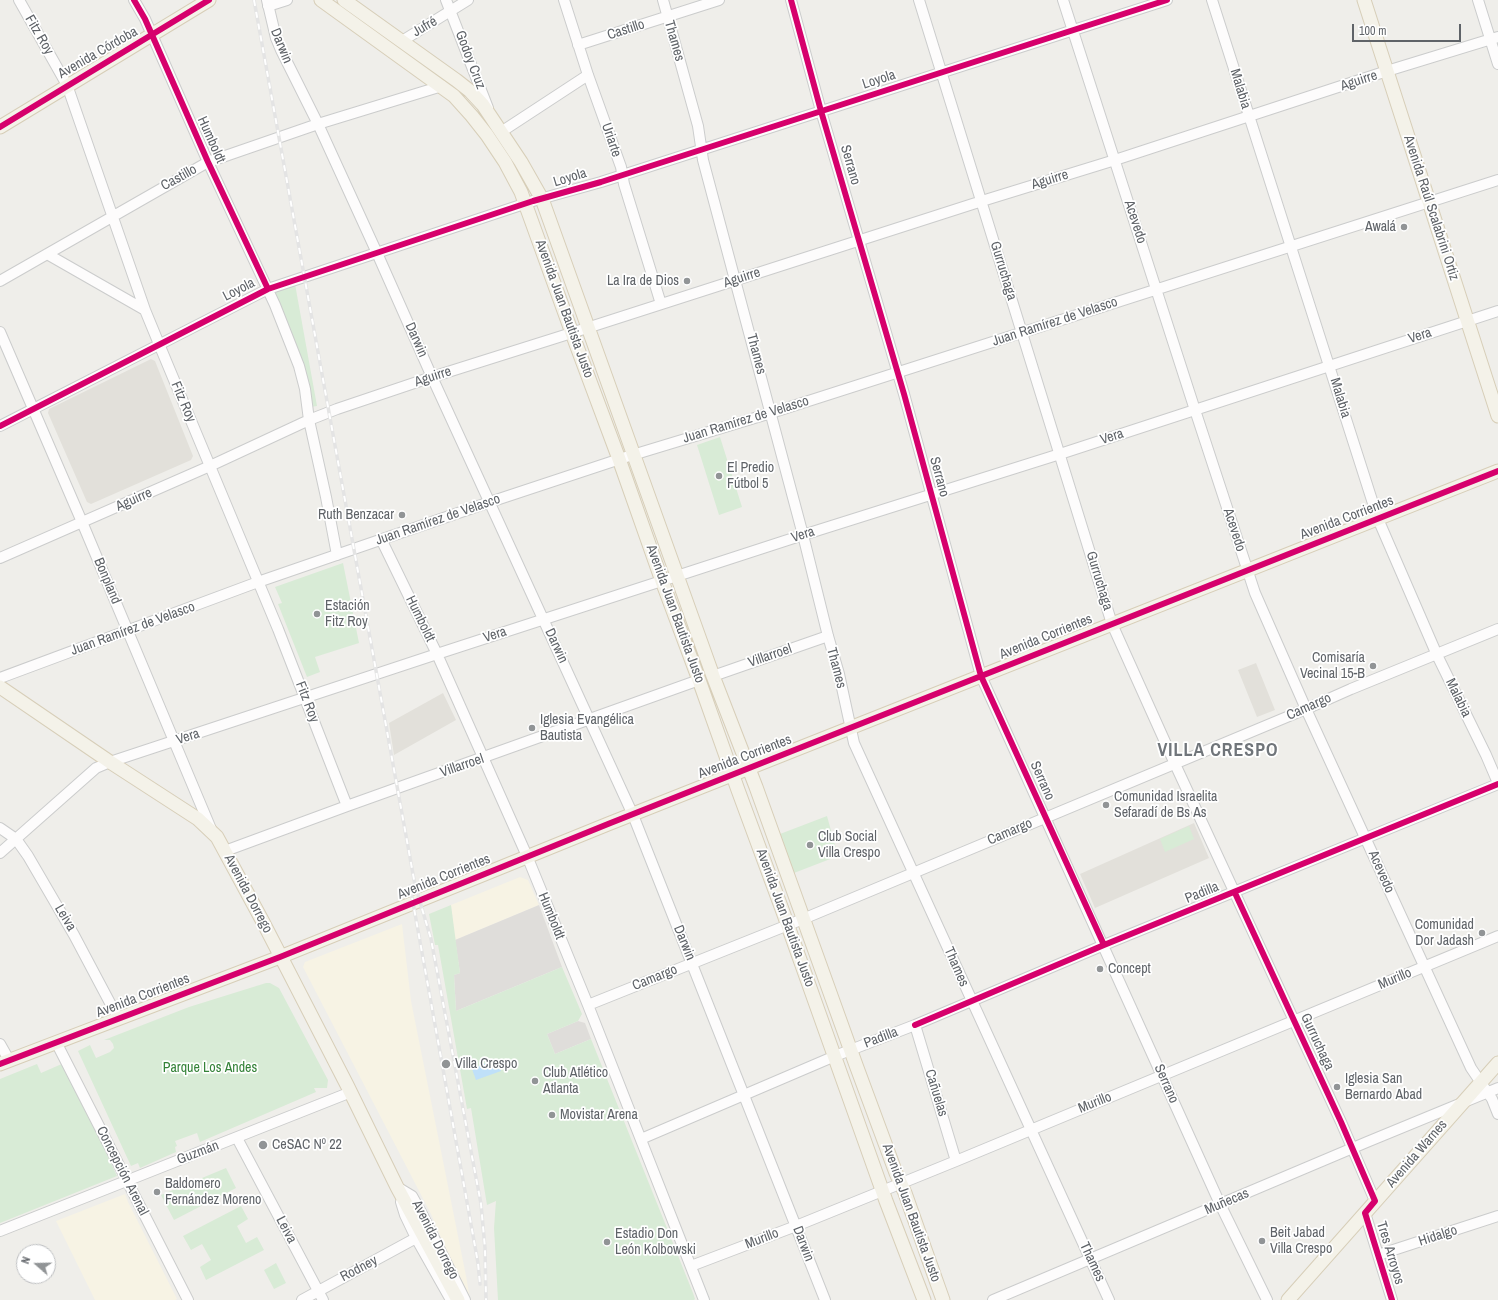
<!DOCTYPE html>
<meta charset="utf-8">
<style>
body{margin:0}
#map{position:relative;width:1498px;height:1300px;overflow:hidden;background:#efeeea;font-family:"Archivo Narrow",sans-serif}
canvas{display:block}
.north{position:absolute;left:16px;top:1244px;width:40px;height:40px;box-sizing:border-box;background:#fff;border:1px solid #bfc1c3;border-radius:50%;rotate:290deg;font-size:11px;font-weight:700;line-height:16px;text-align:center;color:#5f6368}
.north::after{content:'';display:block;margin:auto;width:14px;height:18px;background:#919496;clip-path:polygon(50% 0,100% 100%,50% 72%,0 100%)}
.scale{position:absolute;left:1352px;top:24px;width:109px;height:18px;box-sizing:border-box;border:2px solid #5f6368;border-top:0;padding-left:5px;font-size:12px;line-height:14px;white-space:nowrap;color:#5f6368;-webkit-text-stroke:3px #fff;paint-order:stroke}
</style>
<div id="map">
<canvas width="1498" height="1300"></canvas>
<div class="north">N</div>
<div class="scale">100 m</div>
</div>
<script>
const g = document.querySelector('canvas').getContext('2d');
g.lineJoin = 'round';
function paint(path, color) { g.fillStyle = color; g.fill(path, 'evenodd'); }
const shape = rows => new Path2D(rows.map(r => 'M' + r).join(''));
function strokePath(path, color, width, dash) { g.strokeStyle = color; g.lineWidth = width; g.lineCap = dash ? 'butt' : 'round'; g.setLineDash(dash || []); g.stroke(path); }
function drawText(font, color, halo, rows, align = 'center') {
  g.font = font + ' "Archivo Narrow",sans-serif'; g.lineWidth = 3.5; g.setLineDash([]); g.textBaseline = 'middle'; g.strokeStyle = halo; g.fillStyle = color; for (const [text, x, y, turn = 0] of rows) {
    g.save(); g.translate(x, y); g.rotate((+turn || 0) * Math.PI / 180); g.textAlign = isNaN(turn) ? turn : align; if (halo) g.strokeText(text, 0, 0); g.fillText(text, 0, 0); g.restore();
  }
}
const commercial = shape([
 [520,877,528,880,539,905,455,940,451,905],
 [402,924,411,1001,467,1281,470,1300,467,1300,431,1214,303,967,305,962],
 [125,1194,128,1202,177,1299,175,1300,95,1300,56,1221]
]);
const industrial = shape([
 [539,905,562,967,456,1011,454,975,460,973,455,940],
 [578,1021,585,1023,591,1039,555,1054,547,1034]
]);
const education = shape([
 [151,359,155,361,193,456,191,460,91,504,87,502,48,413,49,409],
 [1256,663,1275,710,1257,717,1238,670],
 [443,693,456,720,394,755,389,723],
 [1194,823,1209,858,1095,908,1080,874]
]);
const green = shape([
 [295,284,317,406,311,407,274,294,275,292],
 [720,437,742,507,719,515,697,445],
 [343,563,359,643,315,657,320,672,307,677,278,604,282,603,275,587],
 [827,816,838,856,794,873,780,834],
 [1189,826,1194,839,1165,852,1160,839],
 [451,905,460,973,454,975,456,1011,562,967,582,1014,578,1021,547,1034,555,1054,591,1039,693,1293,695,1299,694,1300,498,1300,494,1228,496,1201,487,1205,471,1108,467,1109,438,945,435,945,429,914],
 [266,983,270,983,279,988,328,1080,327,1088,314,1088,316,1092,200,1142,197,1133,175,1141,177,1146,175,1147,176,1152,140,1168,138,1163,131,1166,78,1051,90,1045,96,1058,110,1052,114,1048,113,1044,110,1040,104,1040,189,1007],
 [64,1063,117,1176,0,1223,0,1079,37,1064,41,1073],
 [226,1168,236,1188,174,1220,161,1195],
 [241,1206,248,1219,237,1226,246,1243,257,1237,264,1250,206,1280,200,1267,211,1260,202,1244,191,1250,183,1236],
 [276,1263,286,1283,274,1289,264,1270]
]);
const water = shape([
 [496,1059,501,1071,476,1080,472,1069]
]);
const minor = shape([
 [19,0,67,85,145,310,159,344,278,629,347,806],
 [134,0,145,19,208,162,275,305,299,366,305,389,309,420,326,497,337,555],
 [267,0,276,38,281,50,318,124,377,253,432,377,633,815,825,1300],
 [446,0,488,108],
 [564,0,588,75,621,167,624,184,661,304],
 [663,0,698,126,703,160,803,535,828,636,839,674,854,743,1109,1300],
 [791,0,821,111,904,394,981,676,1220,1204,1267,1300],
 [919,0,1112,624,1175,764,1341,1122,1375,1201],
 [1063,0,1195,410,1255,593,1306,709,1471,1068,1492,1099,1498,1114],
 [1212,0,1378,519,1437,655,1486,755,1498,783],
 [1478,0,1498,64],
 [268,6,287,0],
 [402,41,468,0],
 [578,45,719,0],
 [501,132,588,75],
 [47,254,145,310],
 [0,281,208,162,318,124,442,86],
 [0,332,82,522,211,829],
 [0,426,268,289,533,201,601,182,1167,0],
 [381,539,437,654,527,856,588,1005,704,1300],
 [0,558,210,466,309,420,337,409,432,377,562,336,982,201,1115,160,1387,71,1498,37],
 [713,676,828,636],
 [0,678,258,582,490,502,626,457,771,413,1498,180],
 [0,828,16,839,28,856,74,935,118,1018],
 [225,851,347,806,699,680],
 [0,853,96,768,110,762,437,654,803,535,1060,454,1498,311],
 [588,1005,803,919,1306,709,1351,689,1498,629],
 [915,1025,956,1161],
 [56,1042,188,1300],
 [0,1044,9,1060],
 [237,1138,323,1300],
 [641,1139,835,1056,915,1025,1104,945,1498,784],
 [397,1187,412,1196,422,1214,465,1300],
 [401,1202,405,1215,416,1238,451,1300],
 [1365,1213,1392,1300],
 [0,1231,351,1092],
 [1378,1255,1498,1216],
 [691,1266,796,1226,956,1161,1498,936],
 [302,1300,416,1238],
 [993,1300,1367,1142,1498,1088]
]);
const major = shape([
 [321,0,454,96,472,116,487,135,505,162,521,192,576,344,619,459,662,581,699,680,738,790,783,912,886,1201,924,1300],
 [344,0,456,80,470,91,483,105,521,162,542,199,713,676,756,787,856,1065,896,1173,905,1193,943,1300],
 [1364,0,1498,416],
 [0,127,209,0],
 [0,687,110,762,198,819,217,837,263,922,347,1085,397,1187,458,1300],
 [0,1064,280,957,608,824,1498,471],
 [1288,1300,1498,1063]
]);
const rail = shape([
 [254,0,415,885,431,939,481,1204,485,1248,486,1300],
 [410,886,478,1263,480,1284]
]);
const cycleway = shape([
 [134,0,145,19,208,162,268,289],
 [791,0,821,111,904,394,981,676,1104,945],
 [0,127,209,0],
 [0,426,268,289,533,201,601,182,1167,0],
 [1235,893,1341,1122,1375,1201,1365,1213,1392,1300],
 [915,1025,1104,945,1498,784],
 [0,1064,280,957,608,824,1498,471]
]);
const markers = [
 [1404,227,4,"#919496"],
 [687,281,4,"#919496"],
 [719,476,4,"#919496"],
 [402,515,4,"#919496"],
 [317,614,4,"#919496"],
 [1373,666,4,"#919496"],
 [532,728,4,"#919496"],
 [1106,805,4,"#919496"],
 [810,845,4,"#919496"],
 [1482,933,4,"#919496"],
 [1100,969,4,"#919496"],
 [446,1064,5,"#919496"],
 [535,1081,4,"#919496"],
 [1337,1087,4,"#919496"],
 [552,1115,4,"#919496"],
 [263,1145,5,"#919496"],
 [157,1192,4,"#919496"],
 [1262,1241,4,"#919496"],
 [607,1242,4,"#919496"]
];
const streetNames = [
 ["Jufré",425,27,-30],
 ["Castillo",626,30,-18],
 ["Fitz Roy",39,35,60],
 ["Thames",674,41,74],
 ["Darwin",281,46,68],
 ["Avenida Córdoba",98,53,-30],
 ["Godoy Cruz",470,60,69],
 ["Loyola",879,80,-18],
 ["Aguirre",1359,81,-18],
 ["Malabia",1240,89,73],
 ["Humboldt",211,140,66],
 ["Uriarte",611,140,71],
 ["Serrano",850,165,74],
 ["Castillo",179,178,-29],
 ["Loyola",570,178,-17],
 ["Aguirre",1050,180,-17],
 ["Avenida Raúl Scalabrini Ortiz",1431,208,72],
 ["Acevedo",1135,222,72],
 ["Gurruchaga",1003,271,73],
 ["Aguirre",742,278,-18],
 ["Loyola",239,290,-27],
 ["Avenida Juan Bautista Justo",564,309,70],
 ["Juan Ramírez de Velasco",1055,322,-18],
 ["Vera",1420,336,-18],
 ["Darwin",416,340,66],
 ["Thames",756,354,75],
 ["Aguirre",433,377,-18],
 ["Malabia",1340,398,73],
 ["Fitz Roy",183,402,67],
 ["Juan Ramírez de Velasco",746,420,-17],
 ["Vera",1112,437,-18],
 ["Serrano",939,477,75],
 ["Aguirre",134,500,-24],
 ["Avenida Corrientes",1347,518,-21],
 ["Juan Ramírez de Velasco",438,520,-19],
 ["Acevedo",1234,530,72],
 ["Vera",803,535,-18],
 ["Bonpland",107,581,67],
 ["Gurruchaga",1099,581,73],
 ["Avenida Juan Bautista Justo",675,614,70],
 ["Humboldt",420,619,64],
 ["Juan Ramírez de Velasco",133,629,-20],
 ["Vera",495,635,-18],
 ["Avenida Corrientes",1046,637,-22],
 ["Darwin",556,646,65],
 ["Villarroel",770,656,-19],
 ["Thames",836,668,75],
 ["Malabia",1458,698,64],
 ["Fitz Roy",307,702,69],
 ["Camargo",1309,707,-24],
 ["Vera",188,737,-18],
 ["Avenida Corrientes",745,757,-21],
 ["Villarroel",462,766,-19],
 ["Serrano",1042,781,66],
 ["Camargo",1010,832,-23],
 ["Acevedo",1381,872,66],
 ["Avenida Corrientes",444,877,-22],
 ["Padilla",1202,893,-22],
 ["Avenida Dorrego",248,894,62],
 ["Humboldt",551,916,68],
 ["Leiva",65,918,59],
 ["Avenida Juan Bautista Justo",785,918,70],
 ["Darwin",684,943,68],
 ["Thames",956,967,66],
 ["Camargo",655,978,-22],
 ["Murillo",1395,979,-23],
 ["Avenida Corrientes",143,996,-21],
 ["Padilla",881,1038,-21],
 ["Gurruchaga",1317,1042,65],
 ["Serrano",1166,1084,66],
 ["Cañuelas",936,1093,73],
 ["Murillo",1095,1103,-22],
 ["Guzmán",198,1153,-21],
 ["Avenida Warnes",1417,1154,-49],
 ["Concepción Arenal",122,1171,63],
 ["Muñecas",1227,1202,-23],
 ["Avenida Juan Bautista Justo",911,1213,70],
 ["Leiva",286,1230,62],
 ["Hidalgo",1438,1236,-18],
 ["Murillo",762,1239,-21],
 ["Avenida Dorrego",435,1240,63],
 ["Darwin",803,1244,69],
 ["Tres Arroyos",1390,1253,73],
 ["Thames",1092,1262,65],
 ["Rodney",359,1269,-28]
];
const poiNames = [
 ["Awalá",1396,227,"right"],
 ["La Ira de Dios",679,281,"right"],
 ["El Predio",727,468],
 ["Fútbol 5",727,484],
 ["Ruth Benzacar",394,515,"right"],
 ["Estación",325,606],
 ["Fitz Roy",325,622],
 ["Comisaría",1365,658,"right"],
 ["Vecinal 15-B",1365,674,"right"],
 ["Iglesia Evangélica",540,720],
 ["Bautista",540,736],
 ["Comunidad Israelita",1114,797],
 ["Sefaradí de Bs As",1114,813],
 ["Club Social",818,837],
 ["Villa Crespo",818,853],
 ["Comunidad",1474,925,"right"],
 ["Dor Jadash",1474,941,"right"],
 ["Concept",1108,969],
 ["Villa Crespo",455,1064],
 ["Club Atlético",543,1073],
 ["Atlanta",543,1089],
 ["Iglesia San",1345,1079],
 ["Bernardo Abad",1345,1095],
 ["Movistar Arena",560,1115],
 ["CeSAC Nº 22",272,1145],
 ["Baldomero",165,1184],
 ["Fernández Moreno",165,1200],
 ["Beit Jabad",1270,1233],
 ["Villa Crespo",1270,1249],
 ["Estadio Don",615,1234],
 ["León Kolbowski",615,1250]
];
const parkNames = [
 ["Parque Los Andes",210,1068]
];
const districtNames = [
 ["VILLA CRESPO",1218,751]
];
paint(commercial, '#f7f3e4');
paint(industrial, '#dfddda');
paint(education, '#e2e0da');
paint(green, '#d8ebd6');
paint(water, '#bfe0f9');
strokePath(minor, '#cbcccc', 12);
strokePath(major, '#d7ceb8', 15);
strokePath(minor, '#fdfcfc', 10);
strokePath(major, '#f4f2e9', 13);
strokePath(rail, '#e4e4e4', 3.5);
strokePath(rail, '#fff', 2, [6]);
strokePath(cycleway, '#d6006c', 6);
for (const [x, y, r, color] of markers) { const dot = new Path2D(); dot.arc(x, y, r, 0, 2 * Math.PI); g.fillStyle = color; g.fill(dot); strokePath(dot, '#fff', 1.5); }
drawText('14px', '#5f6368', '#fff', streetNames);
drawText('14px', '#5f6368', '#fff', poiNames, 'left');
drawText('14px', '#348238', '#fff', parkNames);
g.letterSpacing = '1px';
drawText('bold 18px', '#70757a', '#fff', districtNames);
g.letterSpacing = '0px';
</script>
